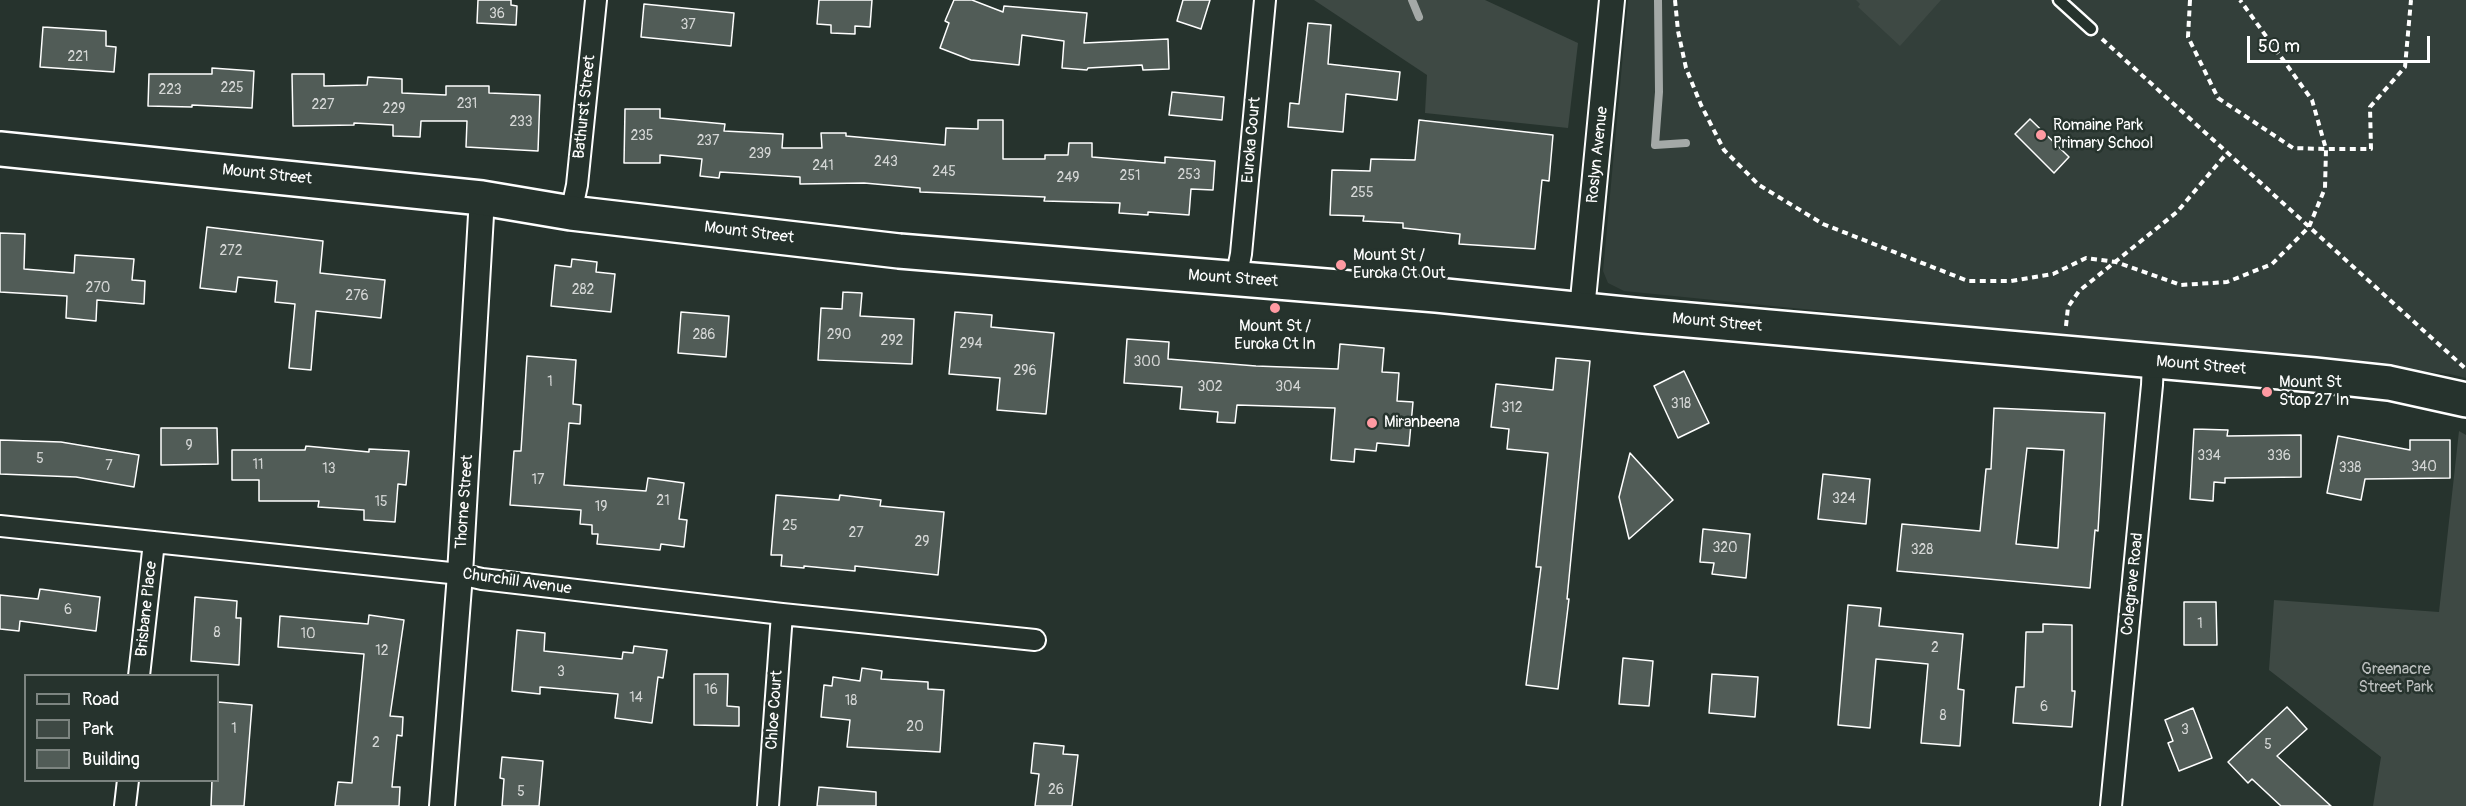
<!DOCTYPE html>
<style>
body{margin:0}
#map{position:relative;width:2466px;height:806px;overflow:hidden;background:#26332d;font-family:Pangolin,sans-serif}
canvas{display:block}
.legend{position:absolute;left:24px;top:674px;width:195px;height:108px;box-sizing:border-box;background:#26332d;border:2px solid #7d8581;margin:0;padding:8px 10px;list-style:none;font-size:18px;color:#fff}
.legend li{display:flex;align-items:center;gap:12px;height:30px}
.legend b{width:30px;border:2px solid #7d8581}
.scale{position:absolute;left:2247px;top:36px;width:183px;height:27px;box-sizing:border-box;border:3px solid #fff;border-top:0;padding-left:8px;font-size:18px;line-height:21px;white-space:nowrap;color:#fff;-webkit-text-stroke:4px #26332d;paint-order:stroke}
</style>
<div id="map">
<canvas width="2466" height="806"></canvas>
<ul class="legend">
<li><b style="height:8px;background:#26332d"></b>Road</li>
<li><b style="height:16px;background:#3e4944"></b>Park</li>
<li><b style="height:16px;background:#515c57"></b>Building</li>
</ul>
<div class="scale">50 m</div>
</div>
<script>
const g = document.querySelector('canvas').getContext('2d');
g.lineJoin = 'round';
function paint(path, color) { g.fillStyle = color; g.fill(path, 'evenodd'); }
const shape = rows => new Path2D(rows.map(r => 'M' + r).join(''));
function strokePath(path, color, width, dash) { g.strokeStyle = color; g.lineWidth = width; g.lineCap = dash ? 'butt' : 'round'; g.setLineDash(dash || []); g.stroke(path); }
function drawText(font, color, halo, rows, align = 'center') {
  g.font = font + ' Pangolin,sans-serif'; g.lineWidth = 5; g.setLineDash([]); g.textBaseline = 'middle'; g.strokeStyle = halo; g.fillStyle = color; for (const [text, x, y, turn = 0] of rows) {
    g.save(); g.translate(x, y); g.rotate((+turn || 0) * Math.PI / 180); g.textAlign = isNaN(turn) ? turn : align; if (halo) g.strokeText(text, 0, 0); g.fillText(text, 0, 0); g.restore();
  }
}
const built = shape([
 [1628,0,2466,0,2466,378,2450,374,1624,291,1608,283,1603,271]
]);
const green = shape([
 [1314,0,1485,0,1578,43,1568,128,1425,113,1427,75],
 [1856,0,1941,0,1900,46,1858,7,1860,4],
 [2459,431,2466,435,2466,806,2373,806,2381,757,2269,670,2274,600,2439,612]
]);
const stream = shape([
 [1412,0,1419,17],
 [1658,0,1659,92,1655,145,1686,143]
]);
const building = shape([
 [478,0,511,0,511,5,517,6,516,25,477,23,478,0],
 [819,0,872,0,870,27,855,26,855,34,831,33,831,25,817,24,819,0],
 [954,0,972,0,1003,12,1004,6,1087,13,1084,43,1168,39,1169,69,1143,70,1142,65,1088,68,1087,70,1062,68,1064,41,1022,35,1019,65,971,60,940,48,949,23,945,21,954,0],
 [1183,0,1210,0,1201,29,1177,21,1183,0],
 [644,4,734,13,731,46,641,37,644,4],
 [1308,23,1331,25,1328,64,1400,72,1397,100,1346,94,1343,132,1288,127,1290,103,1299,104,1308,23],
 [43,27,106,31,106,46,116,47,114,72,40,67,43,27],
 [212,68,254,71,252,108,192,105,192,107,148,106,149,74,212,74,212,68],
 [292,74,324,74,324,86,367,85,368,77,402,79,402,93,446,95,446,86,489,86,489,93,540,95,538,151,466,147,467,121,421,121,420,137,393,136,393,125,354,123,354,125,293,126,292,74],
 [1172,92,1224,97,1222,120,1169,115,1172,92],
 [625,109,660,109,660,118,725,124,724,131,783,134,782,148,822,148,821,133,846,133,846,136,945,145,946,128,978,129,978,120,1003,120,1003,159,1045,159,1045,155,1068,155,1069,143,1092,143,1092,157,1165,163,1165,157,1215,161,1213,190,1191,189,1189,215,1148,212,1148,215,1119,213,1120,203,1044,201,1045,197,920,192,920,188,864,183,800,184,800,177,720,172,719,178,700,176,702,159,660,155,660,163,624,163,625,109],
 [2030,119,2069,157,2054,173,2015,134,2030,119],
 [1419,120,1553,135,1549,181,1542,180,1535,249,1459,244,1460,234,1403,228,1403,223,1363,221,1364,216,1330,215,1332,170,1370,171,1371,159,1415,160,1419,120],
 [207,227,323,241,320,273,385,280,381,318,316,311,311,370,289,368,295,304,275,302,277,281,238,277,236,292,200,288,207,227],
 [0,233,25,234,24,269,74,273,75,255,134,259,132,280,145,281,144,304,97,300,96,321,66,318,67,296,0,292,0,233],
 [572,259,597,262,596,272,615,274,611,312,551,306,555,265,571,267,572,259],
 [843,292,862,293,860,316,914,319,912,364,818,360,821,308,842,309,843,292],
 [681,312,729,316,726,357,678,353,681,312],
 [955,312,992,315,991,327,1054,333,1046,414,997,410,1000,378,949,374,955,312],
 [1127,339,1169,342,1168,359,1256,366,1338,369,1340,344,1384,348,1382,372,1399,373,1397,401,1413,402,1409,446,1377,443,1376,451,1355,449,1354,462,1331,460,1335,408,1237,405,1235,423,1217,422,1218,412,1180,409,1182,387,1124,383,1127,339],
 [527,356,576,360,573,404,581,405,580,424,569,423,564,485,646,491,648,478,684,483,679,519,687,520,684,547,661,544,660,550,597,544,598,534,592,534,592,525,580,524,581,510,510,505,514,451,521,451,527,356],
 [1556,358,1590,361,1567,599,1569,599,1558,689,1526,685,1541,567,1536,567,1548,453,1507,449,1509,429,1491,427,1496,384,1553,390,1556,358],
 [1684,371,1709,423,1678,438,1654,386,1684,371],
 [1994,408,2105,413,2098,531,2095,530,2090,588,1897,571,1902,524,1980,531,1986,469,1991,469,1994,408],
 [2027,448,2064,450,2058,548,2016,544,2027,448],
 [161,428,217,428,218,464,161,465,161,428],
 [2194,429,2228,430,2227,436,2301,435,2301,477,2225,478,2225,483,2214,482,2213,501,2190,499,2194,429],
 [2338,436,2410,450,2410,440,2450,440,2450,478,2365,479,2361,500,2327,493,2338,436],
 [0,440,61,442,139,455,134,487,76,477,0,474,0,440],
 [306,446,369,452,369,449,409,451,406,485,398,484,395,522,364,520,364,510,318,507,319,501,259,501,259,480,232,480,232,450,305,450,306,446],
 [1630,453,1673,500,1629,539,1619,497,1630,453],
 [1823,474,1870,479,1866,524,1818,519,1823,474],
 [776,495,839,500,840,495,881,500,880,506,944,512,938,575,855,566,855,571,804,566,804,568,781,566,782,555,771,555,776,495],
 [1703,529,1750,534,1746,578,1712,574,1714,563,1700,562,1703,529],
 [40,589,100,597,96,631,20,621,19,631,0,629,0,595,38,599,40,589],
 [195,597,237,601,236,618,241,618,239,665,191,661,195,597],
 [2184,602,2216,602,2217,645,2184,645,2184,602],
 [1848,605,1881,608,1879,626,1963,634,1958,689,1964,690,1960,746,1921,743,1928,664,1876,659,1870,728,1838,725,1848,605],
 [369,615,404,620,390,716,403,717,402,736,397,735,392,787,400,787,399,806,335,806,338,782,352,783,364,654,278,647,280,616,368,624,369,615],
 [2043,624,2072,625,2072,691,2075,691,2072,727,2013,723,2016,687,2024,687,2026,632,2043,632,2043,624],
 [517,630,545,633,544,651,622,659,623,652,633,653,634,646,667,650,663,678,658,677,652,723,615,718,618,694,540,687,540,694,512,691,517,630],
 [1623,658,1653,661,1649,706,1619,704,1623,658],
 [862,668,882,671,881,679,928,682,928,689,944,690,940,752,847,747,850,720,821,717,824,685,832,686,833,677,860,681,862,668],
 [694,674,728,674,727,706,739,707,739,726,694,725,694,674],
 [1712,674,1758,677,1755,717,1709,713,1712,674],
 [218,702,252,705,244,806,211,806,212,780,218,780,218,702],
 [2287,707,2307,729,2277,756,2331,806,2281,806,2252,779,2248,783,2228,762,2287,707],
 [2193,708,2212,758,2179,771,2168,743,2173,741,2165,720,2193,708],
 [1034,743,1064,746,1063,754,1078,755,1072,806,1035,806,1039,774,1031,773,1034,743],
 [502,757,543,761,539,806,502,806,504,779,500,778,502,757],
 [819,787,876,792,876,806,817,806,819,787]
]);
const path = shape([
 [1675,0,1678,31,1686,68,1701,105,1724,150,1759,185,1823,224,1968,281,2011,281,2053,274,2086,258,2116,262,2181,285,2227,282,2272,264,2309,227,2325,188,2326,149,2312,100,2240,0],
 [2190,0,2188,37,2218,98,2293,148,2326,149,2371,149,2370,107,2405,67,2411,0],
 [2102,39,2466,369],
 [2066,326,2068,307,2079,291,2177,212,2227,153]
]);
const service = shape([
 [2059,0,2091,29]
]);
const minor = shape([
 [571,213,577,185,596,0],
 [1236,279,1241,254,1265,0],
 [0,526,460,574,482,579,782,614,1035,640],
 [139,676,154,542],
 [125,806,128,780],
 [768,806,782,614],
 [2111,806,2152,385,2153,362]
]);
const tertiary = shape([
 [1582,310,1612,0],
 [442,806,460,574,482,198]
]);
const trunk = shape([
 [0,149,482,198,571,213,899,251,1436,295,1644,316,2315,375,2389,383,2466,400]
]);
const markers = [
 [2041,135,6,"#ff9aa2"],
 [1341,265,6,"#ff9aa2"],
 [1275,308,6,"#ff9aa2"],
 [2267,392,6,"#ff9aa2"],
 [1372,423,6,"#ff9aa2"]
];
const numberNames = [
 ["36",497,14],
 ["37",688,25],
 ["221",78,57],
 ["225",232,88],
 ["223",170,90],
 ["231",467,104],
 ["227",323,105],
 ["229",394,109],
 ["233",521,122],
 ["235",642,136],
 ["237",708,141],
 ["239",760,154],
 ["243",886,162],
 ["241",823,166],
 ["245",944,172],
 ["253",1189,175],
 ["251",1130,176],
 ["249",1068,178],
 ["255",1362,193],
 ["272",231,251],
 ["270",98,288],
 ["282",583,290],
 ["276",357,296],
 ["286",704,335],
 ["290",839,335],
 ["292",892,341],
 ["294",971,344],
 ["300",1147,362],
 ["296",1025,371],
 ["1",550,382],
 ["302",1210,387],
 ["304",1288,387],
 ["318",1681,404],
 ["312",1512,408],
 ["9",189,446],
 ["334",2209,456],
 ["336",2279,456],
 ["5",40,459],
 ["11",258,465],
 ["7",109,466],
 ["340",2424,467],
 ["338",2350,468],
 ["13",329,469],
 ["17",538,480],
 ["324",1844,499],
 ["21",663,501],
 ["15",381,502],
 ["19",601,507],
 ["25",790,526],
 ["27",856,533],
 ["29",922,542],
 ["320",1725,548],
 ["328",1922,550],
 ["6",68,610],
 ["1",2200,624],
 ["8",217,633],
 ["10",308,634],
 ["2",1935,648],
 ["12",382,651],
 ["3",561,672],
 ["16",711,690],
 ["14",636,698],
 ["18",851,701],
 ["6",2044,707],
 ["8",1943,716],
 ["20",915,727],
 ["1",234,729],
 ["3",2185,730],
 ["2",376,743],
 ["5",2268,745],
 ["26",1056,790],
 ["5",521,792]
];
const streetNames = [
 ["Bathurst Street",585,107,-84],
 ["Euroka Court",1252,140,-85],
 ["Roslyn Avenue",1598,155,-84],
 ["Mount Street",267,175,6],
 ["Mount Street",749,233,7],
 ["Mount Street",1233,279,4],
 ["Mount Street",1717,323,5],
 ["Mount Street",2201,366,5],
 ["Thorne Street",465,502,-86],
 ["Churchill Avenue",517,582,8],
 ["Colegrave Road",2133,584,-84],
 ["Brisbane Place",147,609,-84],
 ["Chloe Court",775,710,-86]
];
const poiNames = [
 ["Romaine Park",2053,126],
 ["Primary School",2053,144],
 ["Mount St /",1353,256],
 ["Euroka Ct Out",1353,274],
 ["Mount St /",1275,327,"center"],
 ["Euroka Ct In",1275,345,"center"],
 ["Mount St",2279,383],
 ["Stop 27 In",2279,401],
 ["Miranbeena",1384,423]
];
const parkNames = [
 ["Greenacre",2396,670],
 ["Street Park",2396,688]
];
paint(built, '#333f3a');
paint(green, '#3e4944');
strokePath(stream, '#a4a9a7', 8);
paint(building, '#515c57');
strokePath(building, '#fff', 1.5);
strokePath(service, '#fff', 15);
strokePath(minor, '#fff', 24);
strokePath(tertiary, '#fff', 28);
strokePath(trunk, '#fff', 38);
strokePath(path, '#fff', 4, [6, 4.5]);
strokePath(service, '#26332d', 10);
strokePath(minor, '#26332d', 20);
strokePath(tertiary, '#26332d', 24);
strokePath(trunk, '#26332d', 33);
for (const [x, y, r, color] of markers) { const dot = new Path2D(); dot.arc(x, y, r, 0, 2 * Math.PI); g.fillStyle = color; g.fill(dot); strokePath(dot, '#26332d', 2); }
drawText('14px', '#d4d6d5', null, numberNames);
drawText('16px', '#fff', '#26332d', streetNames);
drawText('16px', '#fff', '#26332d', poiNames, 'left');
drawText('16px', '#bbbfbe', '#26332d', parkNames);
</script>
